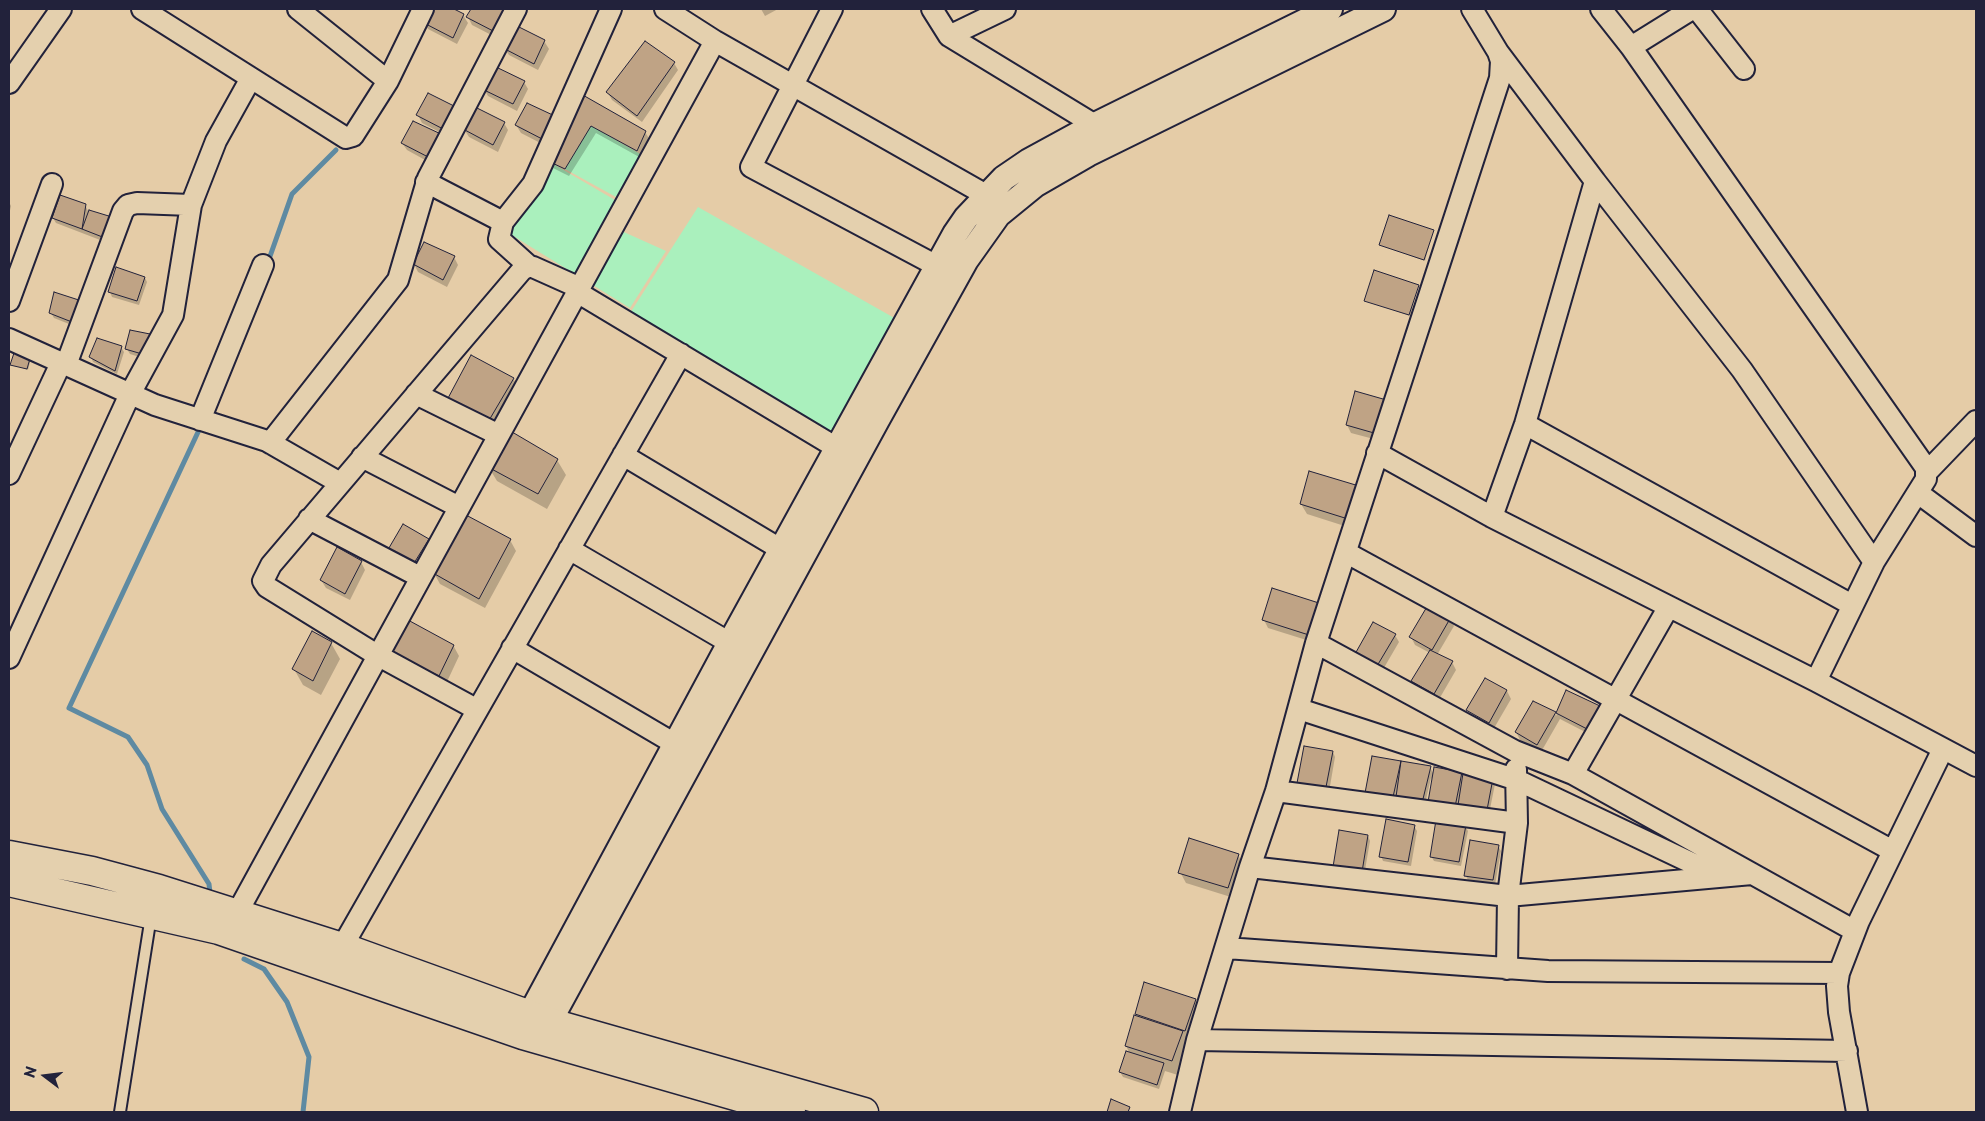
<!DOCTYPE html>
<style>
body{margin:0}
#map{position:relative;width:1985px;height:1121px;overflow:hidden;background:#e5cca7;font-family:"Playpen Sans",sans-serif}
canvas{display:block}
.frame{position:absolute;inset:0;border:10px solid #22223b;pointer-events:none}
.north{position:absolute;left:20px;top:1051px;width:50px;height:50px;-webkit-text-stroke:4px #e4d0ae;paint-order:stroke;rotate:285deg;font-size:14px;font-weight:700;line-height:20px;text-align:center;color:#22223b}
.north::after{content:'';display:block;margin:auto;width:18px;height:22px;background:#22223b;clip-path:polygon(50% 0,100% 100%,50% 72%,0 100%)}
</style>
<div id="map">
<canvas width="1985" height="1121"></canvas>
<div class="frame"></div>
<div class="north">N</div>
</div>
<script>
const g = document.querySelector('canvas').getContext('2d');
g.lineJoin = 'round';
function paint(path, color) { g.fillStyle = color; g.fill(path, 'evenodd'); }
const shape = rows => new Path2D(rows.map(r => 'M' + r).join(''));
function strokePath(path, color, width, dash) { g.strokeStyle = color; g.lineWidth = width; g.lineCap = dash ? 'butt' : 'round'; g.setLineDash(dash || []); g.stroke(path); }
const green = shape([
 [591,126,642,155,616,197,565,169],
 [548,161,615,200,606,224,666,251,630,308,510,234],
 [698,207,905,324,837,448,625,321]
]);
const shadow = shape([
 [430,9,451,9,463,15,468,23,457,44,428,29,424,22],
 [472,9,508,10,501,40,472,25,468,17],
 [761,9,778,9,765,16],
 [544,41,549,49,538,70,509,55,504,48],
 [674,63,678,70,642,122,612,100,608,93],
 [524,82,528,89,517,111,488,96,484,89],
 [581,96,645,132,650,140,641,158,596,133,569,176,553,168,549,161],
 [527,104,550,148,521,133,516,125],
 [457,108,451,138,422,123,418,115],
 [414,122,436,166,407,150,402,143],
 [504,123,508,130,498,152,469,137,464,129],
 [9,202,11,206,9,215],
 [85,205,88,211,111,218,108,243,56,223,53,218],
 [1433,231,1425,261,1381,245],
 [454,257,458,265,447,287,418,272,414,264],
 [145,278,147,282,139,305,112,297,110,292],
 [1418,286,1410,316,1365,300],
 [90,309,79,328,54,318,51,313],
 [131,331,152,361,130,354,127,349],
 [121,347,124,352,117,374,93,362,91,357],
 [31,358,28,370,11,364],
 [513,378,522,394,497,437,458,415],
 [1356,393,1385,442,1351,433,1347,425],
 [557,460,566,475,547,509,497,481,488,466],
 [1358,487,1354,529,1307,514,1301,504],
 [466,517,510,540,516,551,485,608,440,584,434,573],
 [428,540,433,548,416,575,392,561],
 [361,562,365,570,350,600,326,588,321,580],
 [1325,612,1316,643,1268,628,1264,620],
 [1450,618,1454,626,1437,655,1452,662,1456,670,1438,701,1417,689,1413,681,1430,653,1415,645,1411,637],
 [1395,635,1399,642,1381,673,1360,661],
 [331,643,340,659,321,695,303,685,294,669],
 [453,645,459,656,445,686,398,663],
 [1485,680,1507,691,1511,699,1493,730,1472,718,1468,710],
 [1566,691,1599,707,1603,715,1593,736,1560,719,1541,752,1520,740,1516,732,1555,713,1556,716],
 [1333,752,1335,757,1329,792,1301,788,1298,783],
 [1373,757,1430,767,1434,775,1461,773,1464,778,1496,779,1489,814,1462,809,1459,804,1458,811,1431,778,1425,804,1369,797],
 [1414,826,1417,831,1411,866,1383,861,1381,856],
 [1465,826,1468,831,1461,866,1434,861,1431,856],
 [1368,836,1370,841,1364,876,1337,872],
 [1498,846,1501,851,1495,885,1468,880,1466,876],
 [1238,855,1244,866,1234,898,1186,883,1180,872],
 [1195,1000,1201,1011,1190,1040,1185,1039,1191,1048,1181,1076,1165,1071,1159,1089,1123,1077,1120,1072,1130,1054,1126,1046,1138,1018,1136,1014]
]);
const stream = shape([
 [268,262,292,194,336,150],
 [199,430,69,708,128,737,147,765,162,809,209,884,210,893],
 [244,959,264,969,287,1002,309,1057,303,1112]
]);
const building = shape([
 [429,9,454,9,464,14,453,38,422,22,429,9],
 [471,9,508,9,497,33,466,17,471,9],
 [515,25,545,40,534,64,503,48,515,25],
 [645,41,675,62,637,116,606,92,645,41],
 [494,66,525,81,513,104,482,89,494,66],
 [428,93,458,108,447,131,416,115,428,93],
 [581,94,646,131,637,151,591,126,565,169,548,161,581,94],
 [527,103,557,117,546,141,515,125,527,103],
 [475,107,505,122,493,145,463,129,475,107],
 [413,121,443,135,432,159,401,143,413,121],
 [60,195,86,204,82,229,52,218,60,195],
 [89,210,112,217,105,238,82,229,89,210],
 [1389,215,1434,230,1424,260,1379,245,1389,215],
 [424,242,455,256,443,280,413,264,424,242],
 [116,267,145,277,137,301,108,292,116,267],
 [1374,270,1419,285,1409,315,1364,301,1374,270],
 [54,292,88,303,77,324,49,313,54,292],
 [130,330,155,335,149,356,125,349,130,330],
 [97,338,122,346,115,371,89,357,97,338],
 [15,350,31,355,27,369,10,365,15,350],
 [471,355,514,378,488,422,447,400,471,355],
 [1355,391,1390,401,1381,435,1346,425,1355,391],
 [507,429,558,459,538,494,486,466,507,429],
 [1309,471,1359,486,1348,519,1300,504,1309,471],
 [466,515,511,539,479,599,433,573,466,515],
 [403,524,429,539,411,568,386,553,403,524],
 [337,547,362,561,345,594,320,580,337,547],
 [1272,588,1322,604,1312,636,1262,620,1272,588],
 [1428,605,1451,617,1432,650,1409,637,1428,605],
 [408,620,454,645,439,676,390,652,408,620],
 [1373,622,1396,634,1377,666,1355,654,1373,622],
 [312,631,332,642,313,681,292,669,312,631],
 [1430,650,1453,661,1434,694,1411,681,1430,650],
 [1485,678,1507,690,1489,723,1466,710,1485,678],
 [1566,690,1600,706,1589,730,1556,713,1566,690],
 [1533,701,1556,712,1537,745,1515,732,1533,701],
 [1304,746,1333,751,1326,787,1297,783,1304,746],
 [1372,756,1401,761,1393,797,1365,793,1372,756],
 [1401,761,1431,766,1423,799,1396,797,1401,761],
 [1434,767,1462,772,1455,807,1428,802,1434,767],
 [1464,767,1494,773,1487,810,1458,805,1464,767],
 [1386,819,1415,825,1408,862,1379,857,1386,819],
 [1436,820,1466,825,1459,862,1430,857,1436,820],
 [1339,830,1368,835,1362,872,1333,867,1339,830],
 [1189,838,1239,854,1228,888,1178,873,1189,838],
 [1470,840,1499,845,1493,880,1464,876,1470,840],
 [1144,982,1196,999,1185,1031,1135,1014,1144,982],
 [1134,1015,1183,1031,1172,1061,1125,1046,1134,1015],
 [1126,1051,1164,1063,1157,1085,1119,1072,1126,1051],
 [1111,1099,1130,1107,1128,1112,1107,1112,1111,1099]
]);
const service = shape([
 [120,1112,151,916]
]);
const minor = shape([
 [142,9,346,138,353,136,388,81,423,9],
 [298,9,388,81],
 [665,9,715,41,986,195],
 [832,9,751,167,937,266],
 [932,9,949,36,1005,9],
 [1601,9,1631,47,1926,468,1926,479,1874,562],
 [1697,9,1744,69],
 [949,36,1095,125],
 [1631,47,1692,9],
 [1498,52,1595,181],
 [9,83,61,9],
 [426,182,503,222],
 [529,266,499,239,503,222,533,184,611,9],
 [577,292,837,448],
 [9,301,52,184],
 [9,339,155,405,267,441,340,483],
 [66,365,123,211,128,205,137,203,191,205],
 [416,394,499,435],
 [200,420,263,265],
 [1525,424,1852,605],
 [270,443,398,280,428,178,516,9],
 [1377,453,1492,517,1816,681,1976,766],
 [623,455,782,550],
 [362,457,459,507],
 [1927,472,1976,421],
 [9,474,61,363],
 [1918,493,1976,536],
 [1492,517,1525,424,1595,181,1742,370,1874,562,1816,681],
 [309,519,420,577],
 [569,549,730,643],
 [1347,553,1893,851],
 [1316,643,1515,751,1573,774,1855,931],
 [512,648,677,745],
 [9,658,130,394,173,315,191,205,216,141,251,78],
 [476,709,377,655,267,587,263,581,271,565,522,270,529,266,533,267,580,288],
 [1299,709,1517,780,1719,876],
 [1573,774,1668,608],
 [1276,791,1517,823],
 [1250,867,1508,896,1752,874],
 [237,913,715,41],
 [342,947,681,354],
 [1226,948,1548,971,1839,973],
 [1507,969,1508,896,1517,823,1516,769],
 [1197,1040,1847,1051],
 [1180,1112,1197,1040,1250,867,1276,791,1316,643,1500,78,1501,61,1498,52,1472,9],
 [1857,1112,1839,1012,1837,986,1839,973,1859,921,1943,749]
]);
const tertiary = shape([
 [524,1033,530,1015,730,643,955,234,966,218,1004,178,1029,161,1095,125,1330,9],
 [544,1040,549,1022,877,420,966,260,998,215,1036,184,1088,154,1383,9]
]);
const secondary = shape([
 [9,855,92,871,159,889,342,947,555,1024,864,1112],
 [9,882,219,930,523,1035,791,1112]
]);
paint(green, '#aaf0bd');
paint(shadow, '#0003');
strokePath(stream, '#5e8aa2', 5);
paint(building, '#bfa385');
strokePath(building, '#22223b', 1);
strokePath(service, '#22223b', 14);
strokePath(minor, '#22223b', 24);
strokePath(tertiary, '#22223b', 28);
strokePath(secondary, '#22223b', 31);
strokePath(service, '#e4d0ae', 10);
strokePath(minor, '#e4d0ae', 20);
strokePath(tertiary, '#e4d0ae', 24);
strokePath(secondary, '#e4d0ae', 28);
</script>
